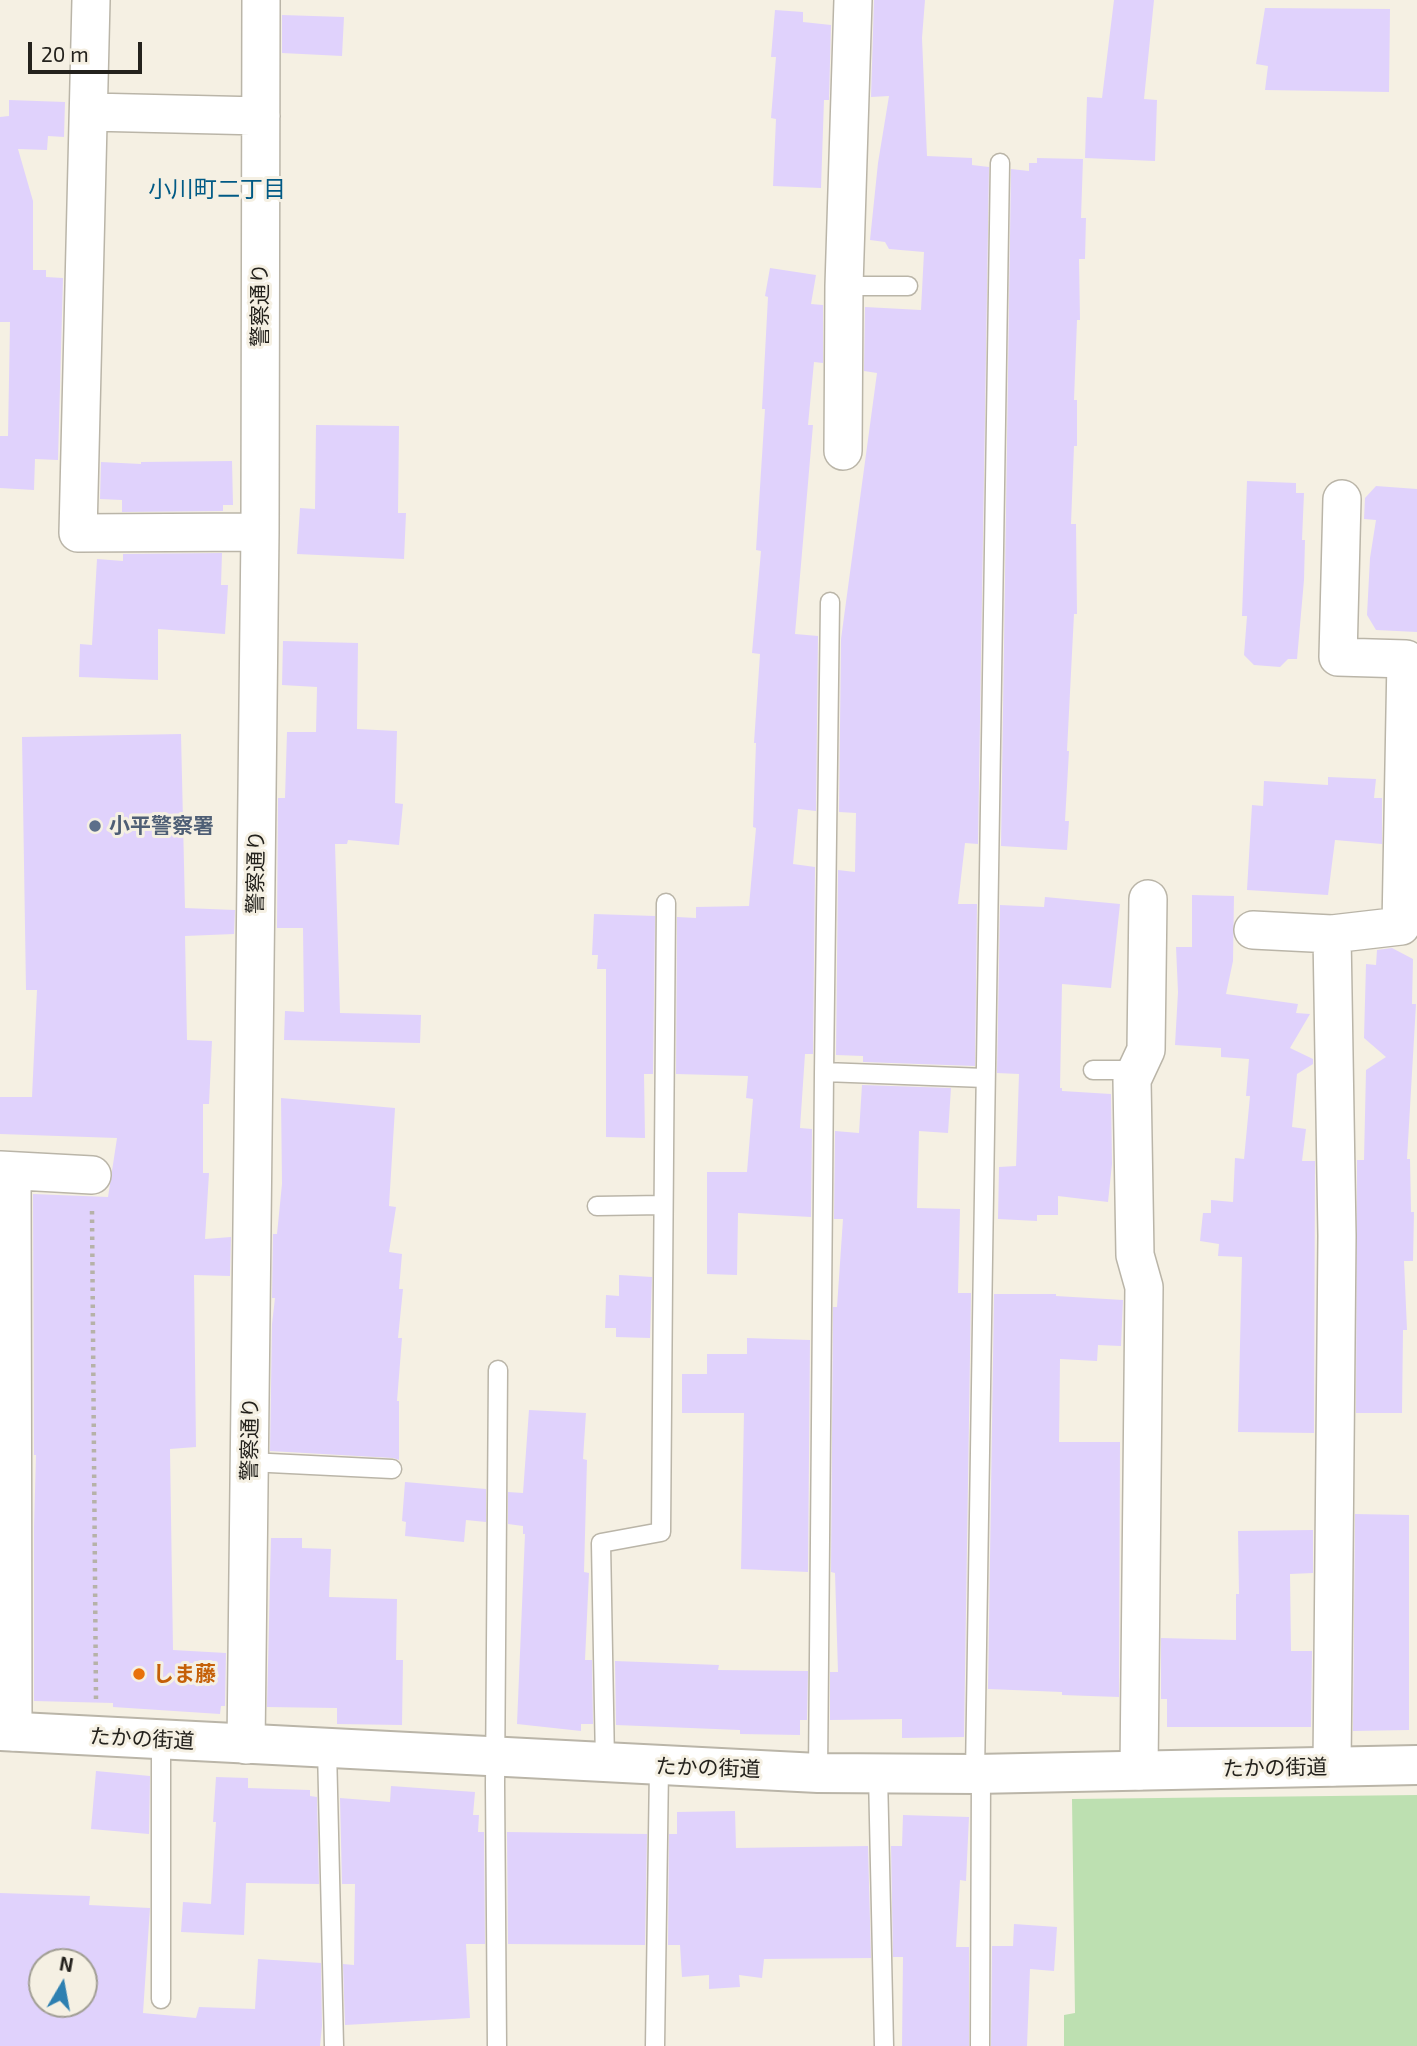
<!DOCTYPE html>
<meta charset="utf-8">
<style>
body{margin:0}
#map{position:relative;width:1417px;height:2046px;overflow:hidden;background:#f5f0e3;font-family:"Exo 2",sans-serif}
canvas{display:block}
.north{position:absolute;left:28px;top:1948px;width:70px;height:70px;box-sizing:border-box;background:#f5f0e3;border:2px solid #a19e94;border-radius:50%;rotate:10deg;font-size:19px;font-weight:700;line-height:28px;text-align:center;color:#24221d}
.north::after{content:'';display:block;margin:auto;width:24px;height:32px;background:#2e80b1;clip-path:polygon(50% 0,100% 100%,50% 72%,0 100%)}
.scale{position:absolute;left:28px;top:42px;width:114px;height:32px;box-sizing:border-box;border:4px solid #24221d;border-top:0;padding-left:9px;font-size:21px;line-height:24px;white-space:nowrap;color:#24221d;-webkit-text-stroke:5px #f5f0e3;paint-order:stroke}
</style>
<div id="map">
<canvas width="1417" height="2046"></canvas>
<div class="north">N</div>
<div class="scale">20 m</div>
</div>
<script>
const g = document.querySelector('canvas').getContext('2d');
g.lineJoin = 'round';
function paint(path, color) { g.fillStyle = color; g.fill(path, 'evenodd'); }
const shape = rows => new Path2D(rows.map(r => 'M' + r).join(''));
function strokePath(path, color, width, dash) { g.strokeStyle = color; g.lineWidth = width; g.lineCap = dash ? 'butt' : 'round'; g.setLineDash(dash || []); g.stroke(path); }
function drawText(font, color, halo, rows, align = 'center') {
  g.font = font + ' "Exo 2","Noto Sans JP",sans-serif'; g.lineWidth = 6; g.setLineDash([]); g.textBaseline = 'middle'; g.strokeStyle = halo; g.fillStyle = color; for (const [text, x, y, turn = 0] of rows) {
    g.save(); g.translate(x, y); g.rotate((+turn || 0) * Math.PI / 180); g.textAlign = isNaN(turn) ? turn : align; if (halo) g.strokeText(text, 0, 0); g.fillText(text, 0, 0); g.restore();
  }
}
const green = shape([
 [1417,1795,1417,2046,1064,2046,1064,2015,1075,2013,1072,1799]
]);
const building = shape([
 [874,0,925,0,922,38,927,156,972,158,972,165,989,167,978,844,965,843,958,904,977,904,975,1066,863,1062,863,1056,836,1055,838,870,855,872,856,813,839,812,841,639,877,373,864,371,865,307,921,310,924,252,889,249,885,242,870,240,878,163,889,96,871,97],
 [1114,0,1154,0,1144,99,1157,100,1155,161,1085,158,1087,97,1102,98],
 [1265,8,1390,9,1389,92,1265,90,1268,66,1256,64],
 [775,10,803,12,803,22,831,25,829,100,824,100,821,188,773,186,776,119,771,118,776,57,771,57],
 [282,15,344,17,342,56,282,53],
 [9,100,65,102,64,137,48,136,47,150,18,149,33,201,33,270,46,270,46,277,63,278,58,460,35,459,34,490,0,488,0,436,8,436,10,322,0,322,0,117,9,116],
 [1037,158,1083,159,1081,218,1086,218,1085,259,1079,259,1080,320,1077,320,1074,400,1077,400,1077,446,1074,446,1071,524,1076,524,1077,614,1074,614,1067,751,1069,751,1065,821,1069,821,1067,850,1001,846,1011,169,1029,171,1029,163,1037,163],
 [770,268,816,275,811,304,823,305,823,363,814,362,808,425,813,425,795,634,818,636,816,811,798,809,793,864,815,867,813,1054,805,1054,800,1128,812,1129,811,1217,738,1213,737,1275,707,1274,707,1172,747,1172,753,1099,746,1098,748,1076,676,1074,677,917,696,918,696,907,749,906,756,828,753,827,756,743,754,743,760,654,752,653,761,551,756,550,765,409,762,409,768,297,765,296],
 [316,425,399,426,398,513,406,513,404,559,297,554,300,508,315,509],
 [232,461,233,505,223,505,223,511,122,512,122,500,100,499,101,462,141,464,141,462],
 [1247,481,1296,483,1296,493,1304,493,1302,540,1305,540,1304,580,1297,659,1288,659,1280,667,1254,665,1244,655,1247,616,1242,616],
 [1376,486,1417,489,1417,632,1376,630,1367,615,1370,558,1376,520,1364,519,1365,498],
 [222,553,221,585,228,585,225,634,158,629,158,680,79,677,80,644,92,645,97,559,123,561,123,554],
 [283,641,358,643,357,729,397,731,395,803,403,804,399,845,348,840,347,844,335,844,340,1013,421,1015,420,1043,284,1040,285,1011,304,1012,303,928,277,928,278,798,285,798,287,732,316,732,317,687,282,685],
 [181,734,185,908,235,910,234,934,185,936,187,1040,212,1041,209,1104,203,1104,203,1173,209,1173,205,1239,231,1237,230,1276,194,1275,196,1447,170,1449,173,1650,226,1653,225,1706,221,1706,220,1714,113,1707,113,1703,34,1701,34,1527,36,1455,34,1455,33,1194,108,1197,117,1138,0,1134,0,1097,32,1097,37,990,26,990,22,737],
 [1328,777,1376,779,1374,798,1382,798,1382,844,1335,840,1328,895,1247,890,1252,805,1263,806,1264,781,1328,785],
 [1192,895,1234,896,1233,961,1226,994,1298,1004,1296,1013,1310,1014,1290,1048,1313,1059,1313,1064,1297,1074,1292,1127,1306,1129,1302,1161,1315,1161,1314,1433,1238,1432,1242,1257,1218,1256,1219,1244,1200,1241,1203,1213,1211,1213,1211,1200,1233,1202,1235,1158,1244,1159,1250,1096,1246,1096,1249,1059,1221,1057,1221,1048,1175,1045,1178,992,1176,947,1192,947],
 [1045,897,1120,904,1111,988,1062,984,1060,1088,1062,1088,1062,1091,1111,1094,1112,1164,1108,1202,1058,1196,1058,1215,1037,1215,1037,1221,998,1219,999,1167,1016,1166,1019,1074,997,1073,1000,905,1044,907],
 [594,914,655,916,653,1074,644,1074,645,1138,606,1137,606,969,597,969,598,955,592,955],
 [1392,948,1413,959,1412,1004,1416,1004,1407,1159,1410,1159,1411,1212,1414,1212,1413,1261,1404,1261,1407,1330,1403,1330,1402,1413,1356,1413,1357,1160,1364,1160,1366,1070,1386,1057,1364,1038,1366,964,1376,965,1377,950],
 [862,1085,951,1088,948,1133,919,1131,917,1208,960,1209,958,1293,971,1293,964,1737,902,1738,902,1719,830,1720,830,1672,838,1672,835,1573,831,1572,833,1307,837,1307,843,1219,834,1219,835,1131,859,1133],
 [281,1098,395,1108,389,1206,396,1207,389,1252,402,1254,399,1289,403,1289,398,1338,402,1338,397,1401,399,1401,399,1460,393,1458,270,1451,272,1324,275,1298,272,1298,273,1234,277,1234,282,1184],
 [619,1275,652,1277,650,1338,616,1337,616,1328,605,1328,606,1295,619,1296],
 [994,1294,1056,1294,1056,1296,1123,1300,1121,1346,1098,1345,1097,1361,1060,1359,1059,1442,1120,1442,1119,1697,1062,1695,1062,1692,988,1689],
 [747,1338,810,1340,808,1572,741,1569,744,1413,682,1413,682,1374,707,1374,707,1354,747,1354],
 [529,1410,586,1413,583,1459,587,1460,584,1572,589,1573,585,1660,592,1660,593,1724,581,1724,581,1731,517,1724,525,1534,523,1534,523,1526,508,1524,508,1492,523,1493],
 [405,1482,486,1489,486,1522,466,1520,464,1542,405,1536,406,1522,402,1521],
 [1355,1514,1409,1515,1409,1730,1353,1731],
 [1313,1530,1313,1573,1290,1574,1291,1651,1312,1651,1311,1727,1167,1727,1167,1699,1161,1699,1161,1638,1236,1640,1236,1594,1239,1594,1238,1531],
 [271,1538,302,1538,302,1548,331,1549,329,1597,397,1599,396,1660,403,1660,402,1725,337,1724,337,1708,267,1707],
 [615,1661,719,1665,718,1670,808,1671,807,1720,800,1720,800,1735,740,1734,740,1730,616,1725],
 [96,1771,150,1776,149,1834,91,1829],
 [216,1777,248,1778,248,1788,310,1790,310,1796,317,1797,319,1884,246,1883,244,1935,181,1932,183,1902,211,1904,216,1822,213,1822],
 [391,1786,475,1792,473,1815,479,1815,478,1832,484,1832,485,1944,466,1944,470,2018,345,2025,343,1964,354,1965,355,1884,342,1884,340,1798,390,1802],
 [735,1811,736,1848,868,1846,871,1958,764,1959,762,1978,739,1975,740,1987,709,1989,709,1975,682,1977,680,1945,668,1945,669,1834,677,1834,677,1812],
 [903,1815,969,1817,966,1881,960,1880,956,1947,969,1947,969,2046,902,2046,903,1957,893,1957,891,1846,902,1846],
 [507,1832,647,1834,645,1945,508,1944],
 [0,1893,90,1896,89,1905,150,1908,143,2013,196,2018,199,2007,255,2009,258,1959,321,1963,322,2026,320,2046,0,2046],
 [42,1962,84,1962,84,2004,42,2004],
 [1014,1924,1057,1927,1054,1971,1030,1969,1027,2046,991,2046,992,1946,1013,1946]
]);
const path = shape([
 [92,1211,96,1700]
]);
const lane = shape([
 [844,286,908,286],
 [1093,1070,1137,1070],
 [824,1072,985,1078],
 [597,1206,663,1205],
 [249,1462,392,1469],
 [161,1740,161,1999],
 [327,1749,334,2046],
 [605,1763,601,1543,661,1532,666,903],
 [818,1773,824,1072,830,602],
 [878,1774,884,2046],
 [975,1774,1000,163],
 [497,2046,495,1784,498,1370],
 [655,2046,659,1767],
 [980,2046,981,1774]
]);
const street = shape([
 [91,0,78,533,260,532],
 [90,112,261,116],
 [843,451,844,286,853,0],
 [1253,930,1332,934],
 [0,1170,92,1175],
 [12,1171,13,1732],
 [246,1745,260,532,261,0],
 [1332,1767,1337,1236,1332,934,1401,926,1406,659,1338,657,1342,499],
 [1139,1771,1144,1287,1135,1255,1132,1080,1146,1050,1148,899]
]);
const secondary = shape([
 [0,1731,818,1773,975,1774,1417,1765]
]);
const markers = [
 [95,826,7,"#5c6f8a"],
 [139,1674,7,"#e8710a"]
];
const streetNames = [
 ["警察通り",260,305,-90],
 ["警察通り",256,872,-89],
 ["警察通り",250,1439,-89],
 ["たかの街道",142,1739,3],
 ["たかの街道",708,1768,2],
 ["たかの街道",1275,1768,-1]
];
const serviceNames = [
 ["小平警察署",109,826]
];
const foodNames = [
 ["しま藤",153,1674]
];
const neighbourhoodNames = [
 ["小川町二丁目",217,189]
];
paint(green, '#bde0b1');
paint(building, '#e0d2fc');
strokePath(lane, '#bab5a8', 21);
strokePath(street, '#bab5a8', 40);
strokePath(secondary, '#bab5a8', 42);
strokePath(path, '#b6b2a8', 4.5, [3.5, 5]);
strokePath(lane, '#fff', 18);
strokePath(street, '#fff', 37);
strokePath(secondary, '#fff', 38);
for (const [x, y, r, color] of markers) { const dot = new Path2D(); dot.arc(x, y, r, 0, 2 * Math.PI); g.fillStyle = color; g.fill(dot); strokePath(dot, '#f5f0e3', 2.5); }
drawText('21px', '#24221d', '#f5f0e3', streetNames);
drawText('bold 21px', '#4e5e75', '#f5f0e3', serviceNames, 'left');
drawText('bold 21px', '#c56008', '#f5f0e3', foodNames, 'left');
drawText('23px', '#015a85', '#f5f0e3', neighbourhoodNames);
</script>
